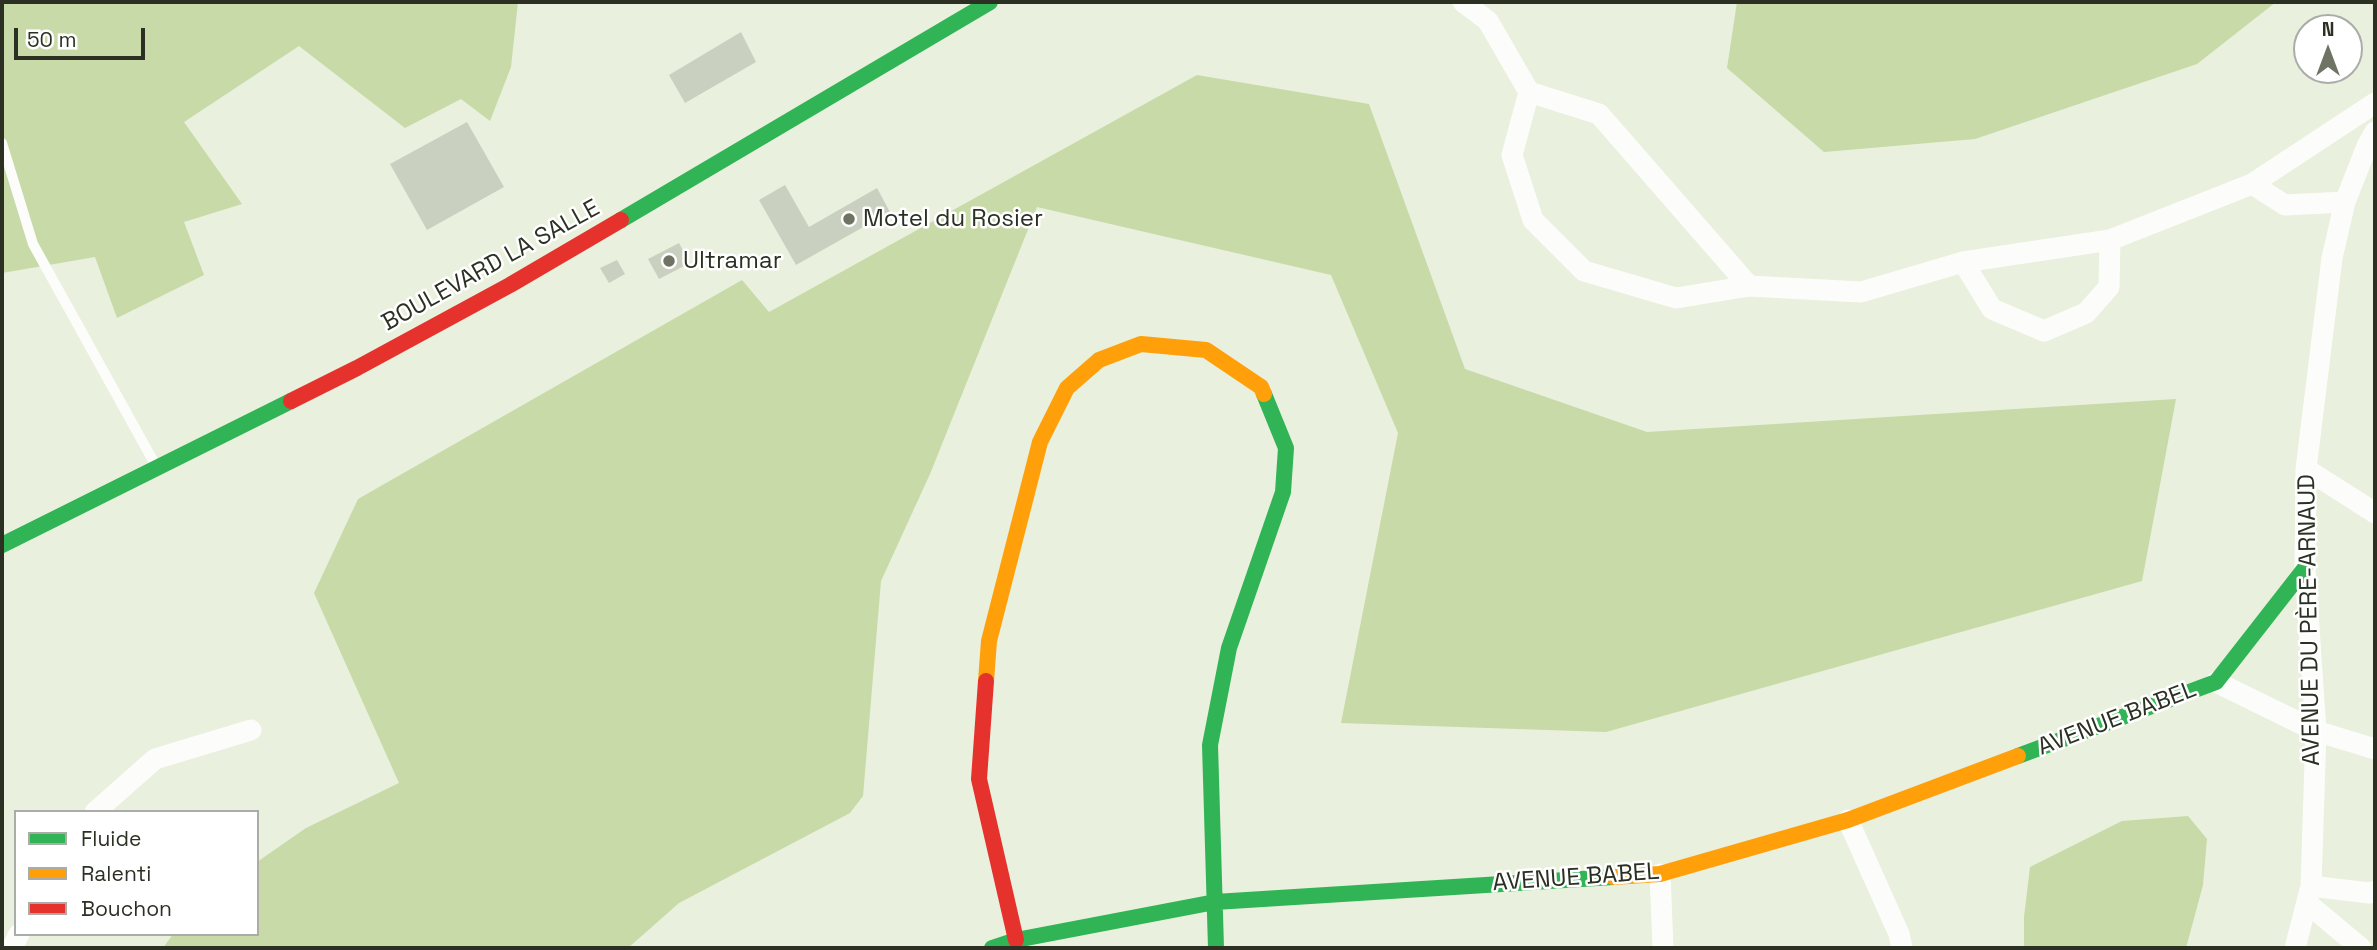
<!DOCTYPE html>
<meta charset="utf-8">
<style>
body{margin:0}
#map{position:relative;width:2377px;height:950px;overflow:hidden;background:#e9f0dd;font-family:"Space Grotesk",sans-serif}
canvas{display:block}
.frame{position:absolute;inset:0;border:4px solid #2b3023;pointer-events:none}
.legend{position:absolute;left:14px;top:810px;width:245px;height:126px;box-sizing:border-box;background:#fff;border:2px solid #aaaca7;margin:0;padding:9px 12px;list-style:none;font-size:21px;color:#2b3023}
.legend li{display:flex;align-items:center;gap:14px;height:35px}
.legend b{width:35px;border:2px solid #aaaca7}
.north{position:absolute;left:2293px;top:14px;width:70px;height:70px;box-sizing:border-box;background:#fff;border:2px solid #aaaca7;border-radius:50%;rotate:0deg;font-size:19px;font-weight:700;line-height:28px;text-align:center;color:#2b3023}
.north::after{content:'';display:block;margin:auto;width:24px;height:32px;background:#6e7364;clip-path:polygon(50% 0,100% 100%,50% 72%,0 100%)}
.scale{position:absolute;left:14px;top:28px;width:131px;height:32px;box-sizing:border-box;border:4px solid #2b3023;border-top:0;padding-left:9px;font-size:21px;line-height:24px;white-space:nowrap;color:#2b3023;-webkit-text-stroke:5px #fff;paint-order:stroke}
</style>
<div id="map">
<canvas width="2377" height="950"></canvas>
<div class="frame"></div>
<ul class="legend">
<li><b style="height:9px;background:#30b455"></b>Fluide</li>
<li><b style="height:9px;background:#ff9f0a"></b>Ralenti</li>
<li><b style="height:9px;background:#e5322d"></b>Bouchon</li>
</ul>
<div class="north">N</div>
<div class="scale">50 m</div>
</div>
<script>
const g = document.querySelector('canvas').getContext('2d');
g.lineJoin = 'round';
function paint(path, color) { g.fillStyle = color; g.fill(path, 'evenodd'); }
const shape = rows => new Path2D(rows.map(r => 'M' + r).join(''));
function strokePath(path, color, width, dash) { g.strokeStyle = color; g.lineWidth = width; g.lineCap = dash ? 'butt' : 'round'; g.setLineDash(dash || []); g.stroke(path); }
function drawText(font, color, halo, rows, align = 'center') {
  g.font = font + ' "Space Grotesk",sans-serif'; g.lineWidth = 5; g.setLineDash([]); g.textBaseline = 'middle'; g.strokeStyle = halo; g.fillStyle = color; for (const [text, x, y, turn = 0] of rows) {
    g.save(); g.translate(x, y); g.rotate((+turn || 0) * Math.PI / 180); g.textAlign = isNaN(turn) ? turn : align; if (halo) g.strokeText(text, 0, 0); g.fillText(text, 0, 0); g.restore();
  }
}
const forest = shape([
 [2,2,518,2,511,67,490,121,461,99,405,128,299,46,184,122,242,204,184,222,204,275,117,318,95,257,2,273],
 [1737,2,2276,2,2197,64,1975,139,1824,152,1727,68],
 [1197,75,1369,104,1465,369,1647,432,2176,399,2142,581,1606,732,1341,723,1398,433,1331,275,1037,207,930,474,881,581,863,796,850,813,679,903,628,948,163,948,173,934,257,934,257,862,306,828,399,783,314,593,358,499,742,280,769,312],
 [2188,816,2207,839,2203,885,2186,948,2024,948,2024,917,2030,867,2122,821]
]);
const building = shape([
 [741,32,756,62,685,103,669,75],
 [467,122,504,187,427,230,390,164],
 [785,185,809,227,877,188,890,212,796,265,759,200],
 [679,243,690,263,659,279,648,259],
 [617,260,625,274,609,283,600,268]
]);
const lane = shape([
 [2,143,33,244,156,466]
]);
const street = shape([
 [1463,2,1488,21,1529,92,1599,114,1749,286,1861,292,1963,262,2110,240,2252,184,2375,103],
 [1529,92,1512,155,1533,220,1584,271,1676,298,1749,286],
 [2252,184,2285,205,2345,202],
 [1963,262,1992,309,2044,331,2086,313,2109,287,2110,240],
 [2306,469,2375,513],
 [2216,682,2316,731,2375,749],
 [95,812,155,759,251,730],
 [1848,820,1899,934,1902,948],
 [1660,874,1663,948],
 [2311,886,2369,893,2375,891],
 [2307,903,2361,948],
 [12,948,19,934],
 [2295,948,2311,886,2316,731,2305,568,2306,469,2332,258,2345,202,2367,146,2375,132]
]);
const fast = shape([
 [621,220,990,2],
 [2,545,291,401],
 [2018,756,2216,682,2305,568],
 [992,948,1016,940,1215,902,1613,877],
 [1216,948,1210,745,1229,648,1283,492,1286,448,1264,394]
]);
const slow = shape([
 [986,681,989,641,1040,442,1067,388,1099,360,1141,344,1206,350,1261,387,1264,394],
 [1613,877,1660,874,1848,820,2018,756]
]);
const jam = shape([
 [291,401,357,368,510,285,621,220],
 [986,681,979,779,1016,940]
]);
const markers = [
 [849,219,7,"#6e7364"],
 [669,261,7,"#6e7364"]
];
const poiNames = [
 ["Motel du Rosier",863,219],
 ["Ultramar",683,261]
];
const streetNames = [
 ["BOULEVARD LA SALLE",491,266,-29],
 ["AVENUE DU PÈRE-ARNAUD",2310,620,-91],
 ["AVENUE BABEL",2117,719,-21],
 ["AVENUE BABEL",1576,878,-4]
];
paint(forest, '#c8daa7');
paint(building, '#cad0c0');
strokePath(lane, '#fcfdfa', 10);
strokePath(street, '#fcfdfa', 21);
strokePath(fast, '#30b455', 16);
strokePath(slow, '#ff9f0a', 16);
strokePath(jam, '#e5322d', 16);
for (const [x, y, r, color] of markers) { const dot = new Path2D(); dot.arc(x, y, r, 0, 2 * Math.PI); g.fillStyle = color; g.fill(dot); strokePath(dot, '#fff', 2.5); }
drawText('24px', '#2b3023', '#fff', poiNames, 'left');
drawText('24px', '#2b3023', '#fff', streetNames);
</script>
